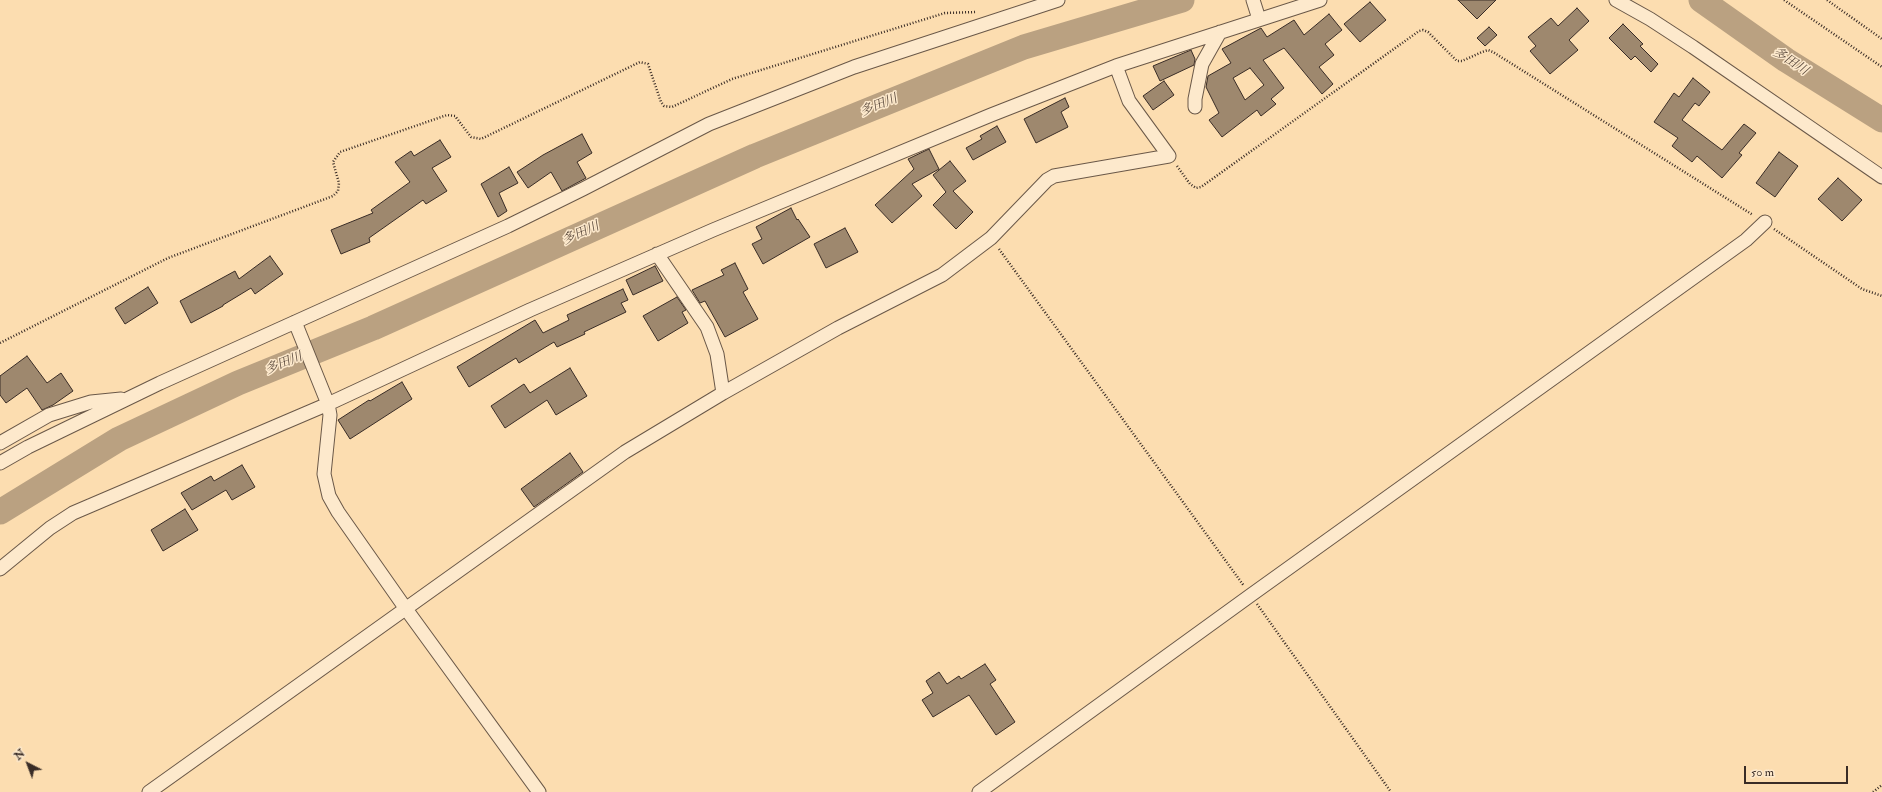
<!DOCTYPE html>
<meta charset="utf-8">
<style>
body{margin:0}
#map{position:relative;width:1882px;height:792px;overflow:hidden;background:#fcddb0;font-family:"IM FELL Double Pica",serif}
canvas{display:block}
.north{position:absolute;left:8px;top:744px;width:40px;height:40px;-webkit-text-stroke:3px #fde9cc;paint-order:stroke;rotate:318deg;font-size:11px;font-weight:700;line-height:16px;text-align:center;color:#392c26}
.north::after{content:'';display:block;margin:auto;width:14px;height:18px;background:#392c26;clip-path:polygon(50% 0,100% 100%,50% 72%,0 100%)}
.scale{position:absolute;left:1744px;top:766px;width:104px;height:18px;box-sizing:border-box;border:2px solid #392c26;border-top:0;padding-left:5px;font-size:12px;line-height:14px;white-space:nowrap;color:#392c26;-webkit-text-stroke:3px #fde9cc;paint-order:stroke}
</style>
<div id="map">
<canvas width="1882" height="792"></canvas>
<div class="north">N</div>
<div class="scale">50 m</div>
</div>
<script>
const g = document.querySelector('canvas').getContext('2d');
g.lineJoin = 'round';
const shape = rows => new Path2D(rows.map(r => 'M' + r).join(''));
function strokePath(path, color, width, dash) { g.strokeStyle = color; g.lineWidth = width; g.lineCap = dash ? 'butt' : 'round'; g.setLineDash(dash || []); g.stroke(path); }
function paint(path, color) { g.fillStyle = color; g.fill(path, 'evenodd'); }
function drawText(font, color, halo, rows, align = 'center') {
  g.font = font + ' "IM FELL Double Pica","Noto Serif JP",serif'; g.lineWidth = 3; g.setLineDash([]); g.textBaseline = 'middle'; g.strokeStyle = halo; g.fillStyle = color; for (const [text, x, y, turn = 0] of rows) {
    g.save(); g.translate(x, y); g.rotate((+turn || 0) * Math.PI / 180); g.textAlign = isNaN(turn) ? turn : align; if (halo) g.strokeText(text, 0, 0); g.fillText(text, 0, 0); g.restore();
  }
}
const river = shape([
 [1701,0,1786,60,1882,120],
 [0,512,119,439,238,383,373,328,755,156,1024,47,1182,0]
]);
const building = shape([
 [1458,0,1496,0,1477,19,1458,0],
 [1370,2,1386,20,1360,42,1344,24,1370,2],
 [1577,8,1589,21,1569,40,1578,50,1550,74,1530,51,1536,46,1528,37,1551,18,1558,26,1577,8],
 [1329,14,1342,30,1325,44,1334,55,1319,67,1333,84,1322,94,1284,48,1263,60,1284,88,1271,99,1276,104,1261,116,1257,110,1222,137,1209,120,1219,113,1206,87,1208,76,1231,63,1222,49,1261,28,1267,37,1294,20,1304,35,1329,14],
 [1250,68,1264,85,1245,100,1233,78,1250,68],
 [1623,24,1643,44,1640,46,1658,64,1651,72,1635,56,1631,60,1609,38,1623,24],
 [1489,27,1497,35,1485,46,1477,38,1489,27],
 [1191,50,1195,59,1194,65,1160,81,1153,66,1191,50],
 [1693,78,1710,92,1699,106,1695,103,1682,120,1722,150,1744,124,1756,133,1739,153,1742,155,1722,178,1697,156,1692,162,1672,146,1678,138,1654,122,1674,93,1679,97,1693,78],
 [1164,81,1174,95,1153,110,1143,96,1164,81],
 [1065,98,1069,107,1061,112,1068,127,1036,143,1024,119,1065,98],
 [997,126,1006,142,973,160,966,148,982,139,980,136,997,126],
 [582,134,592,153,577,162,586,178,562,191,551,172,528,188,517,172,543,155,582,134],
 [440,140,451,157,432,168,447,191,426,204,423,200,369,238,370,242,341,254,331,230,373,213,371,210,410,182,395,162,411,151,414,156,440,140],
 [929,149,939,169,912,184,922,196,892,223,875,205,914,169,908,159,929,149],
 [1779,152,1798,166,1775,197,1756,183,1779,152],
 [950,161,966,181,953,191,973,212,956,229,933,205,946,192,933,175,950,161],
 [509,167,518,183,499,193,507,211,498,217,481,184,509,167],
 [1838,178,1862,200,1842,221,1818,199,1838,178],
 [791,208,797,220,798,219,810,237,763,264,752,244,762,239,756,227,791,208],
 [845,228,858,252,826,268,814,244,845,228],
 [270,256,283,274,255,294,251,288,223,305,223,306,191,323,180,301,235,271,239,279,270,256],
 [735,263,748,289,743,292,758,319,725,337,705,301,700,303,692,290,724,275,721,270,735,263],
 [655,266,663,281,633,295,626,280,655,266],
 [148,287,158,303,125,324,115,308,148,287],
 [623,289,628,300,621,303,626,312,584,332,585,334,557,347,554,342,519,363,516,358,469,387,457,367,535,320,543,333,569,320,567,315,623,289],
 [677,297,686,310,682,312,688,323,658,341,643,316,677,297],
 [27,356,47,383,61,373,73,391,53,405,42,410,27,388,6,403,0,395,0,376,27,356],
 [570,368,587,396,556,415,547,400,505,428,491,406,524,384,530,393,570,368],
 [402,382,412,399,350,439,338,420,369,400,370,401,402,382],
 [570,453,583,472,534,507,521,489,570,453],
 [242,465,255,487,232,500,226,490,192,510,181,493,211,476,214,481,242,465],
 [185,509,198,530,163,551,151,530,185,509],
 [985,664,996,680,990,684,1015,722,996,735,969,695,933,717,922,700,933,693,926,681,939,672,947,684,959,676,961,679,985,664]
]);
const path = shape([
 [1784,0,1882,67],
 [1827,0,1882,39],
 [1177,166,1190,184,1196,188,1201,187,1419,31,1423,30,1428,32,1457,61,1462,61,1482,52,1488,50,1493,52,1753,215],
 [1774,229,1862,289,1882,296],
 [999,249,1244,586],
 [0,343,168,258,333,196,338,191,339,183,333,162,340,152,447,115,455,116,471,137,481,139,640,62,648,64,661,102,664,106,672,107,732,79,945,13,977,12],
 [1257,604,1391,792],
 [1873,792,1882,785]
]);
const street = shape([
 [1253,0,1259,19],
 [1616,0,1650,19,1693,47,1882,177],
 [1195,107,1195,99,1202,64,1220,32],
 [657,254,707,327,717,354,723,393],
 [295,322,328,404,330,415,324,474,329,496,338,512,406,609,539,792],
 [0,443,49,415,91,402,121,399],
 [0,463,28,447,160,383,508,226,583,189,709,124,854,67,1058,0],
 [0,569,50,528,73,513,328,404,530,310,713,230,991,115,1116,66,1320,0],
 [149,792,625,452,723,393,838,328,942,275,991,238,1047,180,1054,176,1169,156,1129,101,1116,66],
 [979,792,1251,595,1746,240,1765,222]
]);
const waterNames = [
 ["多田川",1790,62,33],
 ["多田川",879,106,-22],
 ["多田川",581,234,-24],
 ["多田川",284,364,-22]
];
strokePath(river, '#baa181', 25);
paint(building, '#9e886e');
strokePath(building, '#392c26', 1);
strokePath(street, '#6a5848', 15);
strokePath(path, '#392c26', 2.5, [1, 2]);
strokePath(street, '#fde9cc', 13);
drawText('italic 13px', '#604f41', '#fde9cc', waterNames);
</script>
